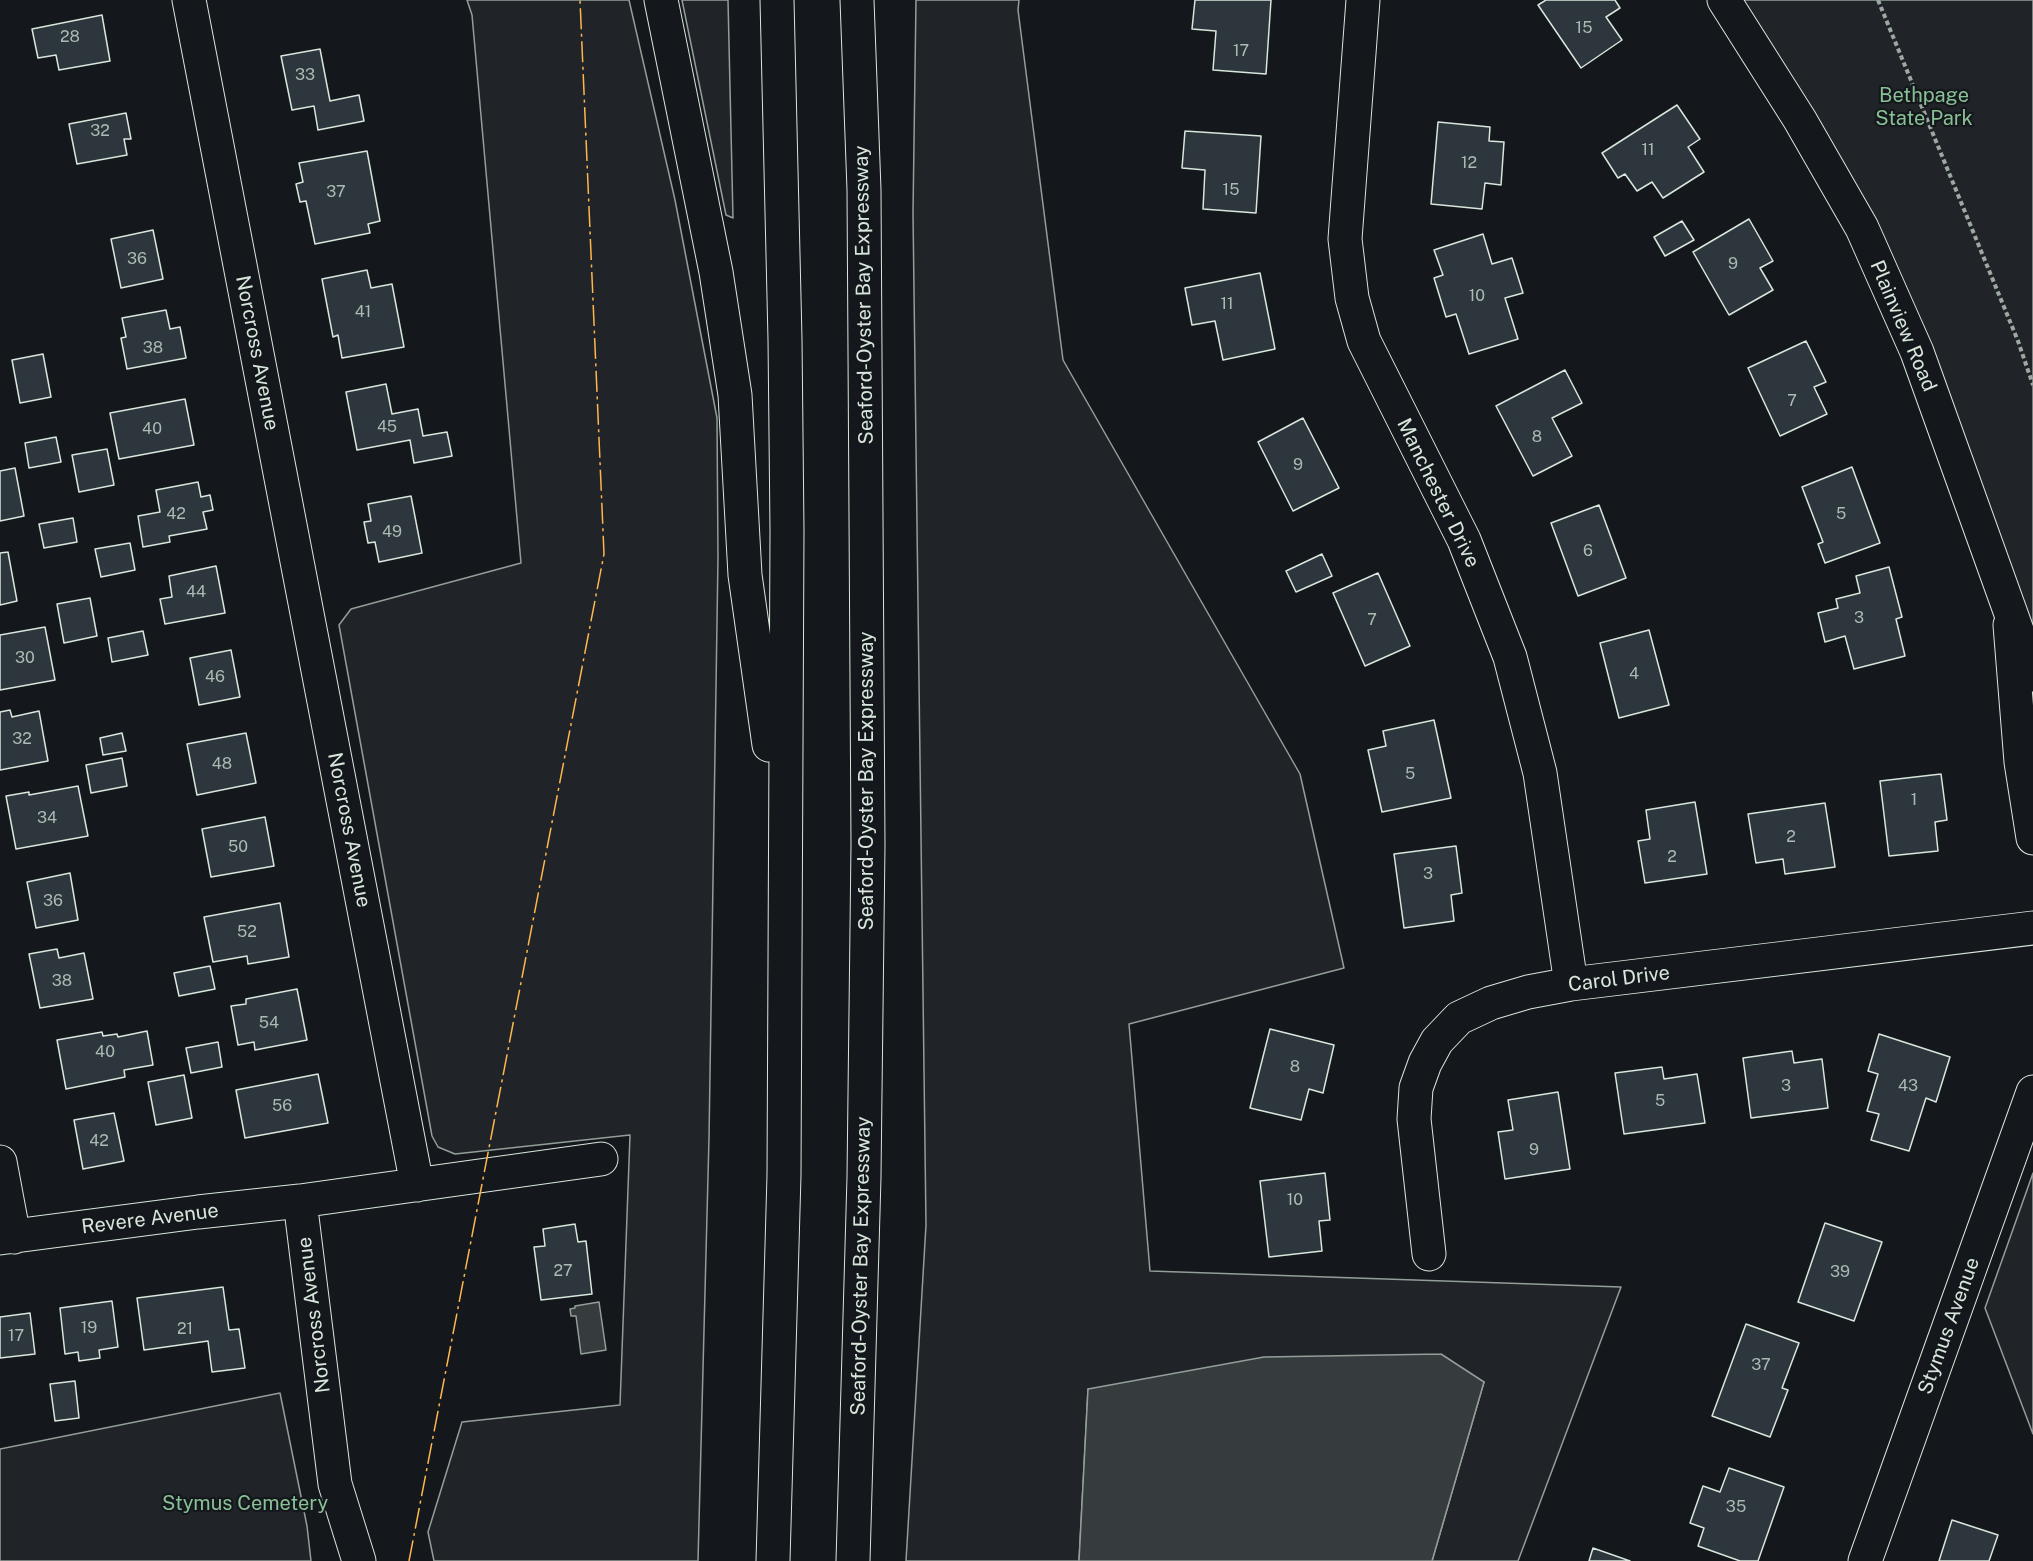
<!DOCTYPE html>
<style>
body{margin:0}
canvas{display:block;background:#14181c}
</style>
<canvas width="2033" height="1561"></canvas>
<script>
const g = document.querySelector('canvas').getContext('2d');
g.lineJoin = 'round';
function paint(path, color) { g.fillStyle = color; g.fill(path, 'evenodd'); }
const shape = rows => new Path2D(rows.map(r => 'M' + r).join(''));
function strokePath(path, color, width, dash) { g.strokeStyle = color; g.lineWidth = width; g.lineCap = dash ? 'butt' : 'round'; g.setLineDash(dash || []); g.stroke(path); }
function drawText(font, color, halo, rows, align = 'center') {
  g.font = font + ' "Public Sans",sans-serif'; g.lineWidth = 4.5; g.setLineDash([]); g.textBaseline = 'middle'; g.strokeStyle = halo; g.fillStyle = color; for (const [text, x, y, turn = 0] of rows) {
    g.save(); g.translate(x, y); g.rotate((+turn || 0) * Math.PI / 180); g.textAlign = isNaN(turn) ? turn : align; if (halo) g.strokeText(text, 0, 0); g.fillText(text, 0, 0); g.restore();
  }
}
const green = shape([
 [467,0,629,0,675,200,717,418,718,558,709,1138,698,1561,434,1561,428,1532,462,1422,620,1405,630,1135,455,1154,438,1147,432,1136,339,625,351,609,521,563,472,15,467,0],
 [682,0,728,0,733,218,726,215,682,0],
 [916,0,1019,0,1018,10,1063,360,1300,774,1344,968,1129,1024,1150,1271,1621,1287,1518,1561,1432,1561,1484,1382,1088,1389,1079,1561,906,1561,926,1225,913,213,916,0],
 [1741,0,2033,0,2033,675,1902,288,1741,0],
 [2033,1173,2033,1434,1985,1308,2033,1173],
 [280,1393,307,1526,311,1561,0,1561,0,1449,280,1393]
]);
const water = shape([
 [599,1302,606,1350,581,1354,576,1316,571,1316,570,1309,575,1308,575,1306,599,1302],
 [1441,1354,1484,1382,1432,1561,1079,1561,1088,1389,1264,1357,1441,1354]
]);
const building = shape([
 [1195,0,1271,0,1266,74,1213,70,1216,31,1192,29,1195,0],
 [1546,0,1615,0,1620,8,1606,17,1622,40,1581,68,1538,5,1546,0],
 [102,15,110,61,59,70,56,55,38,58,32,29,102,15],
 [320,49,330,101,359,95,364,121,318,130,314,106,292,110,281,56,320,49],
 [1677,105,1700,139,1688,147,1704,172,1663,198,1652,182,1637,191,1625,174,1618,178,1602,153,1677,105],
 [126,113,131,139,124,139,127,155,77,164,69,124,126,113],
 [1438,122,1490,127,1489,141,1504,142,1501,185,1485,183,1482,209,1431,204,1438,122],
 [1185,131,1261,136,1256,213,1203,209,1205,170,1182,168,1185,131],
 [367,151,380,221,368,224,370,233,315,244,306,201,300,202,296,184,303,182,299,163,367,151],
 [1749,219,1773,261,1760,268,1773,290,1729,315,1693,252,1749,219],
 [1682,221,1694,240,1665,256,1654,237,1682,221],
 [153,230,163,279,121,288,111,239,153,230],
 [1483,234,1492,264,1512,258,1523,293,1505,298,1518,339,1469,354,1456,314,1446,317,1434,278,1443,275,1434,250,1483,234],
 [367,270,371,288,392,284,404,347,342,358,338,335,333,337,322,279,367,270],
 [1260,273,1275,349,1223,360,1215,321,1192,325,1185,288,1260,273],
 [166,310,170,329,180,327,186,358,127,369,121,338,126,337,122,318,166,310],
 [1806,341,1826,382,1814,387,1827,414,1780,436,1748,368,1806,341],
 [43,354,51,397,20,403,12,360,43,354],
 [1565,370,1582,403,1552,418,1572,456,1533,476,1496,406,1565,370],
 [386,384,392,414,418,409,423,436,447,432,452,456,414,463,410,440,357,450,346,392,386,384],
 [185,399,194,445,119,459,110,413,185,399],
 [1303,418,1339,488,1293,511,1258,442,1303,418],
 [56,437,61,462,29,468,25,443,56,437],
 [107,449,114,485,79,492,72,455,107,449],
 [1852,467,1880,543,1825,563,1818,544,1823,542,1802,487,1852,467],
 [15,468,24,516,0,521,0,471,15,468],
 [198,482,201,497,210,495,213,510,203,512,207,529,169,536,170,542,143,547,138,516,160,512,156,490,198,482],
 [411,496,422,553,379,562,375,542,368,543,364,522,371,521,368,504,411,496],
 [1599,505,1626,578,1578,596,1551,523,1599,505],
 [73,518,77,542,44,548,39,524,73,518],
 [130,543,135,570,101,577,95,549,130,543],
 [8,552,17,601,0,605,0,553,8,552],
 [1322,554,1332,576,1296,592,1286,571,1322,554],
 [216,566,225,613,165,624,160,599,172,597,169,576,216,566],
 [1889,567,1902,617,1896,619,1905,656,1854,669,1845,636,1825,642,1818,613,1838,608,1836,599,1860,593,1856,576,1889,567],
 [1378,573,1410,646,1365,666,1333,593,1378,573],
 [90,598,97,636,64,643,57,604,90,598],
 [45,627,55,680,0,690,0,635,45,627],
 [1649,630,1669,705,1619,718,1600,643,1649,630],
 [143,631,148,655,112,662,108,638,143,631],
 [231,650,240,697,199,705,190,658,231,650],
 [10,710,12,717,39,711,48,761,0,770,0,712,10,710],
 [1434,720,1451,798,1382,812,1368,750,1386,746,1383,731,1434,720],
 [122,733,126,751,103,755,100,738,122,733],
 [246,733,256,783,197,795,187,744,246,733],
 [122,758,127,786,91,793,86,765,122,758],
 [1941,774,1947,820,1935,822,1938,851,1889,856,1880,781,1941,774],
 [78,786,88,836,16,849,6,796,29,792,29,795,78,786],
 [1695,802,1707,874,1645,883,1638,841,1650,839,1646,810,1695,802],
 [1825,803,1835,867,1785,874,1783,859,1756,863,1748,814,1825,803],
 [265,817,274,866,211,877,202,829,265,817],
 [1456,846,1462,893,1451,895,1454,921,1404,928,1394,854,1456,846],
 [70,873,78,920,36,928,27,882,70,873],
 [280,903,289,957,248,964,247,956,213,962,204,917,280,903],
 [57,949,59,958,84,953,93,999,40,1008,29,954,57,949],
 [210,966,215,989,179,996,174,973,210,966],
 [297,989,307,1040,255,1050,254,1042,238,1045,231,1006,246,1004,246,999,297,989],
 [1270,1029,1334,1045,1323,1093,1309,1089,1301,1120,1250,1108,1270,1029],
 [147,1031,153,1065,124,1070,125,1077,66,1089,57,1040,102,1032,103,1036,117,1034,118,1037,147,1031],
 [1879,1034,1950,1057,1936,1102,1926,1098,1909,1151,1871,1140,1879,1114,1867,1111,1878,1074,1868,1071,1879,1034],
 [218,1042,222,1067,191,1073,186,1048,218,1042],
 [1792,1051,1794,1063,1822,1059,1828,1108,1751,1118,1743,1058,1792,1051],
 [1662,1067,1664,1079,1697,1074,1705,1123,1624,1134,1615,1073,1662,1067],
 [318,1074,328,1123,245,1138,236,1090,318,1074],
 [184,1075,192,1118,156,1125,148,1082,184,1075],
 [1558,1092,1570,1169,1505,1179,1498,1132,1513,1130,1508,1100,1558,1092],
 [114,1113,124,1161,83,1169,74,1120,114,1113],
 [1325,1173,1330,1220,1319,1221,1322,1251,1269,1257,1260,1181,1325,1173],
 [1825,1223,1882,1242,1854,1321,1798,1302,1825,1223],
 [575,1224,578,1242,586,1241,592,1294,541,1300,534,1247,545,1246,543,1229,575,1224],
 [223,1287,229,1330,239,1329,245,1368,212,1372,208,1341,144,1350,137,1298,223,1287],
 [112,1301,118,1347,99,1350,100,1358,79,1361,78,1352,65,1354,60,1308,112,1301],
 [30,1313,35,1354,0,1358,0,1317,30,1313],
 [1746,1324,1799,1343,1782,1388,1788,1390,1770,1437,1712,1416,1746,1324],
 [75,1381,79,1418,55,1421,50,1384,75,1381],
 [1729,1468,1784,1487,1758,1561,1740,1561,1698,1546,1704,1528,1690,1523,1703,1486,1720,1492,1729,1468],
 [1952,1520,1998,1535,1989,1561,1939,1561,1952,1520],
 [1593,1548,1630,1561,1589,1561,1593,1548]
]);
const path = shape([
 [1878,0,2018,341,2033,385]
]);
const minor = shape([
 [189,0,417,1185],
 [1363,0,1345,239,1352,298,1364,341,1464,540,1510,657,1540,773,1571,984],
 [2010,625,2021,762,2033,838],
 [0,1162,14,1237],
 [300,1201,335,1484,359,1561],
 [0,1238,198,1212,300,1201,601,1159],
 [1429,1254,1414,1119,1416,1088,1425,1063,1437,1041,1459,1018,1491,1003,1528,992,1571,984,2033,928],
 [1865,1561,2033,1092]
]);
const major = shape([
 [1724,0,1800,120,1862,228,1917,352,2033,675]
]);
const highway = shape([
 [661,0,716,272,735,395,745,575,769,745],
 [773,1561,784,1175,787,531,785,339,777,0],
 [853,1561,864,1177,868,844,864,190,857,0]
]);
const power = shape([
 [409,1561,604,554,580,0]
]);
const numberNames = [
 ["15",1584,28],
 ["28",70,37],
 ["17",1241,51],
 ["33",305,75],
 ["32",100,131],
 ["11",1648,150],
 ["12",1469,163],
 ["15",1231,190],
 ["37",336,192],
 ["36",137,259],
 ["9",1733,264],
 ["10",1477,296],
 ["11",1227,304],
 ["41",363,312],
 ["38",153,348],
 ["7",1792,401],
 ["45",387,427],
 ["40",152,429],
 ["8",1537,437],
 ["9",1298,465],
 ["42",176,514],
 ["5",1841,514],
 ["49",392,532],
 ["6",1588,551],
 ["44",196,592],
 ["3",1859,618],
 ["7",1372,620],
 ["30",25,658],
 ["4",1634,674],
 ["46",215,677],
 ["32",22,739],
 ["48",222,764],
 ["5",1410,774],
 ["1",1914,800],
 ["34",47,818],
 ["2",1791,837],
 ["50",238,847],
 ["2",1672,857],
 ["3",1428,874],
 ["36",53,901],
 ["52",247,932],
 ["38",62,981],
 ["54",269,1023],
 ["40",105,1052],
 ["8",1295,1067],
 ["3",1786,1086],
 ["43",1908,1086],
 ["5",1660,1101],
 ["56",282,1106],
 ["42",99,1141],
 ["9",1534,1150],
 ["10",1295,1200],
 ["27",563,1271],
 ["39",1840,1272],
 ["19",89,1328],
 ["21",185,1329],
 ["17",16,1336],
 ["37",1761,1365],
 ["35",1736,1507]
];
const parkNames = [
 ["Bethpage",1924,96],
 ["State Park",1924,119],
 ["Stymus Cemetery",245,1504]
];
const streetNames = [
 ["Seaford-Oyster Bay Expressway",864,295,-91],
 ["Plainview Road",1903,326,67],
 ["Norcross Avenue",257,353,79],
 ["Manchester Drive",1438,493,64],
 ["Seaford-Oyster Bay Expressway",867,781,-90],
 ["Norcross Avenue",349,830,79],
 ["Carol Drive",1619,979,-7],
 ["Revere Avenue",150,1219,-7],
 ["Seaford-Oyster Bay Expressway",861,1266,-89],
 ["Norcross Avenue",314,1315,-97],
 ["Stymus Avenue",1949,1326,-70]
];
paint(green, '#202428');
strokePath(green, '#939e99', 1.5);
paint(water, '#363b3e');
strokePath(water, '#939e99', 1.5);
paint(building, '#2c363c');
strokePath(building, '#d8e6dc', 1.5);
strokePath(minor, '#d8e6dc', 35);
strokePath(major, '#d8e6dc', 35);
strokePath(highway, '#d8e6dc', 35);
strokePath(path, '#9da8a2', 4, [4.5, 3]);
strokePath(minor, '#14181c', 33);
strokePath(major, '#14181c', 33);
strokePath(highway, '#14181c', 33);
strokePath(power, '#ffb74d', 1.5, [21, 4.5, 3, 4.5]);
drawText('16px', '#adbab4', null, numberNames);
drawText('20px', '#8ac095', '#14181c', parkNames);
drawText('20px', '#d8e6dc', '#14181c', streetNames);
</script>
